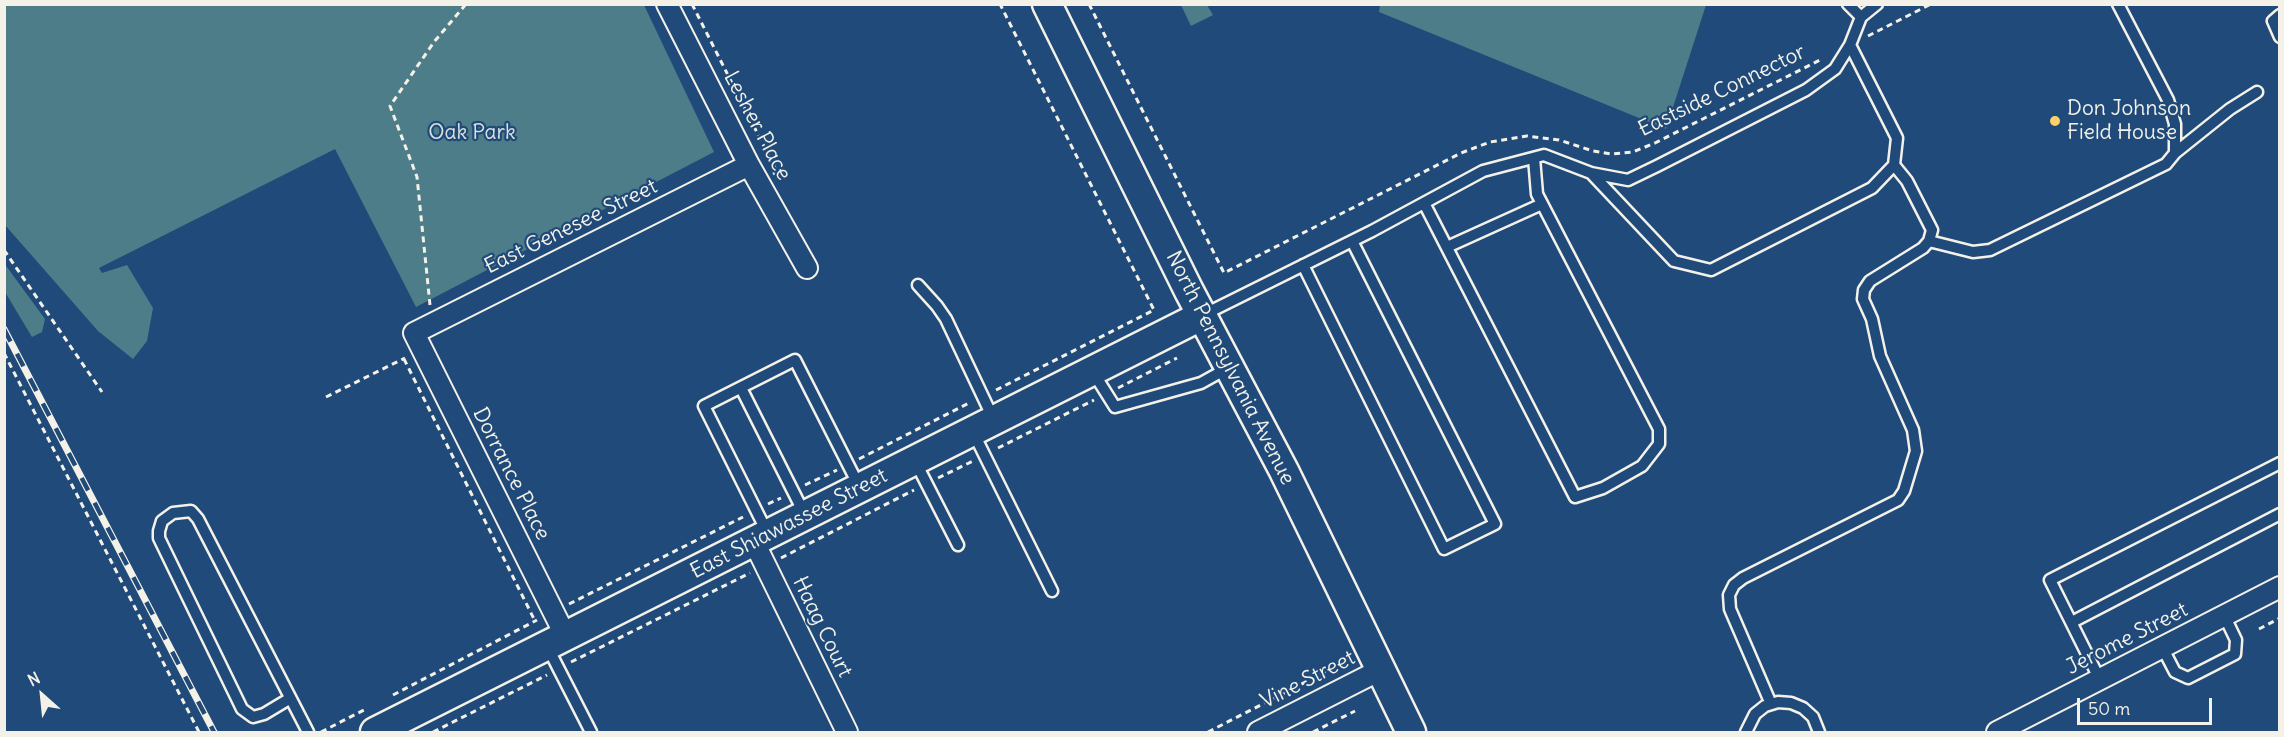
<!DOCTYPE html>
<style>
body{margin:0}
#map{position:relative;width:2284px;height:737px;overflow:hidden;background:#1f4a7a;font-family:Delius,sans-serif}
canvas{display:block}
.frame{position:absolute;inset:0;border:6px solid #f4f1e8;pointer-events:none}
.north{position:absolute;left:12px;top:665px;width:60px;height:60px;-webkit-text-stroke:4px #1f4a7a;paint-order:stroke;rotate:333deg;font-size:16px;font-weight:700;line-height:24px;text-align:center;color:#f4f1e8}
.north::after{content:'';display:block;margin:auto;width:21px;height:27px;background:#f4f1e8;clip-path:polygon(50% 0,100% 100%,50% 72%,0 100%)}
.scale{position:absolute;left:2077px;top:698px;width:135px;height:27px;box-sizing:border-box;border:3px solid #f4f1e8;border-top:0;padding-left:8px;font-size:18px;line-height:21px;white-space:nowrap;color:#f4f1e8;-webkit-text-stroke:4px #1f4a7a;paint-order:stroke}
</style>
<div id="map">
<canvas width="2284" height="737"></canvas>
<div class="frame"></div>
<div class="north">N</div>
<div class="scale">50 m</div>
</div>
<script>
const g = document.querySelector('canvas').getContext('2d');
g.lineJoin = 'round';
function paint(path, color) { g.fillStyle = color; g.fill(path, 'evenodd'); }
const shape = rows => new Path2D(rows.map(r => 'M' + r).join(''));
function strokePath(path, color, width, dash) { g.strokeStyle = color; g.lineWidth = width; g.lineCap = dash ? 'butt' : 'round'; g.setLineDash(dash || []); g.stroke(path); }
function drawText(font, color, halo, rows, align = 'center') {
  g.font = font + ' Delius,sans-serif'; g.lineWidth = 4.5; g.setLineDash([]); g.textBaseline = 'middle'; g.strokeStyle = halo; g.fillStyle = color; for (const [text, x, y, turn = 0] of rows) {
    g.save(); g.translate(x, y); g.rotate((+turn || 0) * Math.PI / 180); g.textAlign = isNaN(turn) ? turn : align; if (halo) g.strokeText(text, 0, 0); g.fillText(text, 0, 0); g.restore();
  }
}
const green = shape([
 [4,5,644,5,714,152,416,307,335,149,99,268,102,273,127,265,153,308,147,341,133,359,98,331,5,225],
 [1181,5,1207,5,1213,15,1191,26],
 [1380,5,1706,4,1706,5,1666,129,1379,12],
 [4,263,45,319,42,332,32,337,5,292]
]);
const path = shape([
 [692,4,777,172,773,174],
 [1089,4,1224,273,1461,153,1490,142,1527,136,1559,140,1593,151,1611,154,1633,152,1655,143,1822,59],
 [1868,36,1931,4],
 [4,250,102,392],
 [430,305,417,177,390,106,434,42,466,4],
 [4,353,199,732],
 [404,359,535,621],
 [1118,388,1177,358],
 [996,390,1154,310,1000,4],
 [326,397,405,358],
 [998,448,1094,400],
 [859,459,971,402],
 [938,478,973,461],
 [805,485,837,470],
 [768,504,781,498],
 [781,558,914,490],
 [569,604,743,517],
 [2259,629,2280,618],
 [571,662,750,573],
 [393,695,537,620],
 [321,732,364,710],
 [433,732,547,675],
 [1208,732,1333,668],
 [1313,732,1355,711]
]);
const lane = shape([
 [1848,4,1861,17],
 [2280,15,2273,21,2280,37],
 [2175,153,2230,109,2257,92],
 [1591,173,1628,180,1657,166,1806,90,1835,69,1850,45],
 [1424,203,1575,497,1603,488,1642,466,1659,444,1659,429,1537,194,1534,158],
 [1929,241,1973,252,1990,250,2166,164,2175,153,2175,124,2168,100,2118,4],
 [1447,247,1542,204],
 [1303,265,1444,549,1495,524,1352,241],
 [918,285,937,306,946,319,993,418],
 [1203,315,1372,231,1483,171,1544,155,1591,173,1674,261,1711,270,1872,188,1894,165,1897,138,1850,45,1861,17,1877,4],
 [1093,372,1115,407,1201,383,1228,368],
 [741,388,804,513],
 [973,432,1052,591],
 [915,461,958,545],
 [767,532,704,406,795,360,859,486],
 [2072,622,2280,514],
 [547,646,591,732],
 [2162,647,2175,672,2188,678,2235,654,2236,640,2224,615],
 [2100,680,2050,580,2280,463],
 [289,699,264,714,253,717,242,709,159,538,159,531,162,521,173,513,191,511,198,519,308,732],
 [1771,704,1730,609,1729,595,1734,585,1743,578,1898,500,1904,491,1916,451,1913,430,1880,356,1872,319,1863,299,1864,290,1870,281,1923,248,1929,241,1932,230,1907,181,1894,165],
 [1746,732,1755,714,1765,706,1778,702,1791,703,1803,708,1813,717,1819,732]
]);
const street = shape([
 [667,4,749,165,807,268],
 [754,542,847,732],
 [566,637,414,333,749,165],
 [1258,732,1380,670],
 [1997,732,2280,587]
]);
const secondary = shape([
 [1047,4,1189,291,1284,471,1411,732],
 [375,732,1203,315]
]);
const rail = shape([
 [4,329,214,732]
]);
const markers = [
 [2055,121,6,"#ffd166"]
];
const streetNames = [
 ["Eastside Connector",1722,91,-26],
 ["Lesher Place",757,126,62],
 ["East Genesee Street",571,227,-26],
 ["North Pennsylvania Avenue",1230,368,63],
 ["Dorrance Place",511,474,63],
 ["East Shiawassee Street",789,524,-27],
 ["Haag Court",822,627,64],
 ["Jerome Street",2127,639,-27],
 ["Vine Street",1308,680,-27]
];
const poiNames = [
 ["Don Johnson",2067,109],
 ["Field House",2067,133]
];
const parkNames = [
 ["Oak Park",472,133]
];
paint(green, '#4d7d88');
strokePath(lane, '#f4f1e8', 15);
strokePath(street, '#f4f1e8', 24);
strokePath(secondary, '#f4f1e8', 33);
strokePath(path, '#f4f1e8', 3, [6, 4.5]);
strokePath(lane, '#1f4a7a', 10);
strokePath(street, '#1f4a7a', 20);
strokePath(secondary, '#1f4a7a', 28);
strokePath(rail, '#f4f1e8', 7);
strokePath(rail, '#1f4a7a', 4.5, [14]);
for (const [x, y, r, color] of markers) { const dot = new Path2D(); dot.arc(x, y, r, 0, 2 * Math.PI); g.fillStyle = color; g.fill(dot); strokePath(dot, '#1f4a7a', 2); }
drawText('21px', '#f4f1e8', '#1f4a7a', streetNames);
drawText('21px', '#f4f1e8', '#1f4a7a', poiNames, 'left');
drawText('21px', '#dbe0da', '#1f4a7a', parkNames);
</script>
